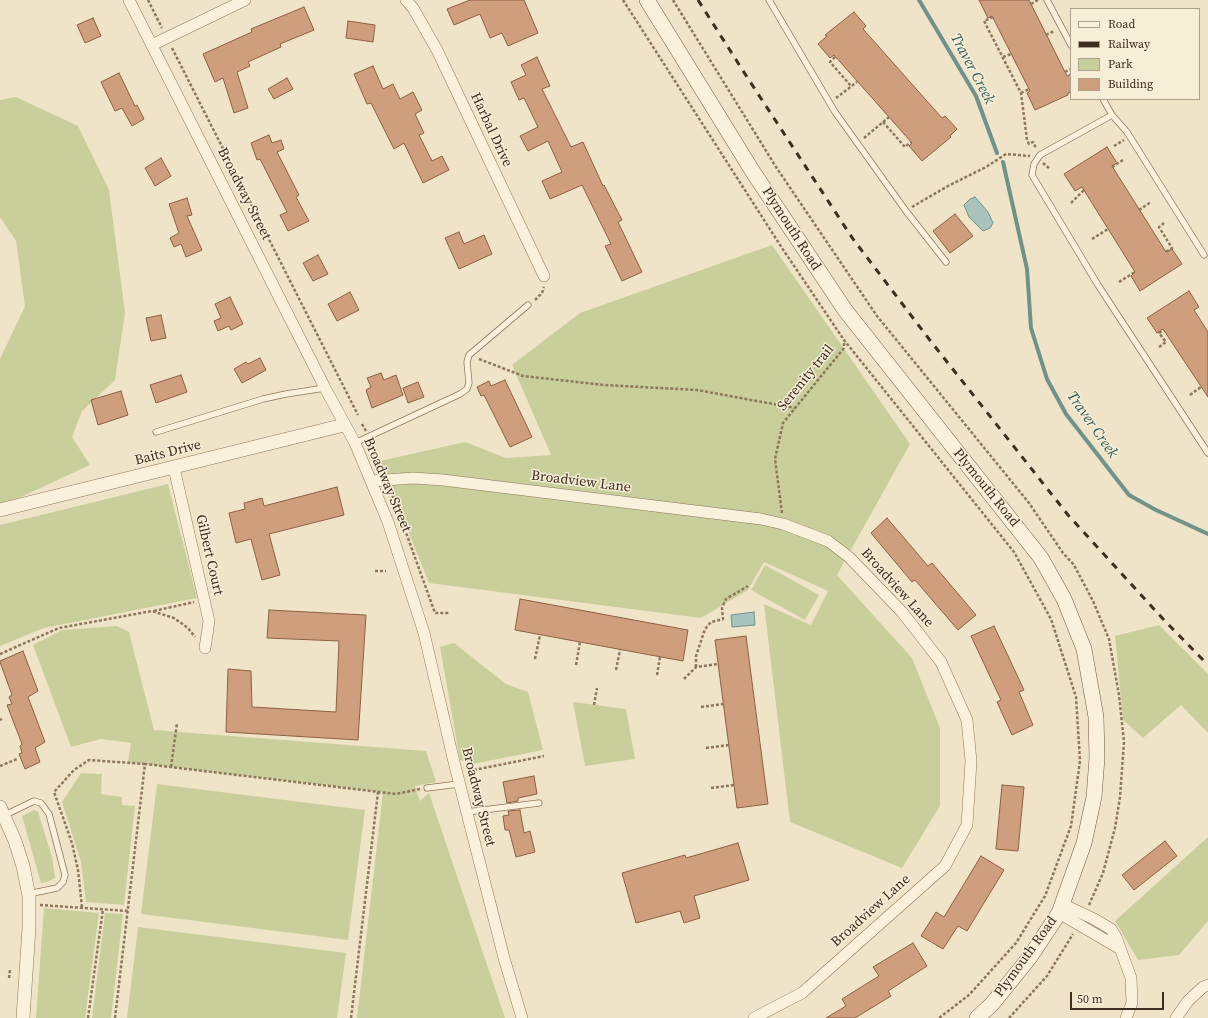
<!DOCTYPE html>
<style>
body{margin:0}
#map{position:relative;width:1208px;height:1018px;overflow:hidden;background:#f0e4c8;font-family:"Source Serif 4",serif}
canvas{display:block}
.legend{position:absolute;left:1070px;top:8px;width:130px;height:92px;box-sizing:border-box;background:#f7eed8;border:1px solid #ada18e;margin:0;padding:5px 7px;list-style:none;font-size:12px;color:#3d2e20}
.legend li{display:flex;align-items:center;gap:8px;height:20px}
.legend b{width:20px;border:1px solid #ada18e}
.scale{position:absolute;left:1070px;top:992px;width:94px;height:18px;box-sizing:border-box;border:2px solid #3d2e20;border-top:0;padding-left:5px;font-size:12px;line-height:14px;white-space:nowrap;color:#3d2e20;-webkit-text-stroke:3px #f7eed8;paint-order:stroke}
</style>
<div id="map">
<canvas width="1208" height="1018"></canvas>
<ul class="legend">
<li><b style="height:5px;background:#faf1dc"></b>Road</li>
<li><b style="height:5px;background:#3d2e20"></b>Railway</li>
<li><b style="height:11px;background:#c9cf9b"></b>Park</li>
<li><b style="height:11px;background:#cf9f7d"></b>Building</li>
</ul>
<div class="scale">50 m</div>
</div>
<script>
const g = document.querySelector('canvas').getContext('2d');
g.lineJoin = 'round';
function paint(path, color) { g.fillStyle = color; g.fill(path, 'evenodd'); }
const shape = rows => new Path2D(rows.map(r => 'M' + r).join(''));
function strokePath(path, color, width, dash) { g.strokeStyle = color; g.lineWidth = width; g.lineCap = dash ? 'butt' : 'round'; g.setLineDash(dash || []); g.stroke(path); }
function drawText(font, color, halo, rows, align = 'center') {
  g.font = font + ' "Source Serif 4",serif'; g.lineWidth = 3; g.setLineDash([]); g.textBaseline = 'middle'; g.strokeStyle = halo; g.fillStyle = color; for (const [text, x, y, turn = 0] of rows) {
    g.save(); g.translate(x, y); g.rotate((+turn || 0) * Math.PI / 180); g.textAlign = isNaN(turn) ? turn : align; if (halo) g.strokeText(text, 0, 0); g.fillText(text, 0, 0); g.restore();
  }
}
const green = shape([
 [16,97,78,126,109,190,125,313,115,380,82,411,72,437,90,465,21,497,0,504,0,359,25,306,16,241,0,217,0,100],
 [772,245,910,444,837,575,912,658,940,728,940,806,902,868,790,822,764,604,811,625,828,591,764,562,748,590,701,618,429,583,380,461,465,442,506,458,551,455,512,365,580,313],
 [168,484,197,598,44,628,0,646,0,525],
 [765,565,819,595,805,620,751,590],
 [1159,625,1208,674,1208,733,1181,705,1143,738,1123,720,1115,636],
 [117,626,129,632,154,730,426,751,436,782,415,786,420,801,429,793,505,1018,357,1018,383,792,128,762,131,743,101,739,71,747,33,645,62,630],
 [454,643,506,684,528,692,543,750,473,764,460,760,440,647],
 [573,702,626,709,635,759,585,766],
 [81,773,102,774,101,794,122,797,122,805,135,806,124,905,86,902,81,862,62,802],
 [157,784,365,810,348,940,141,914],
 [34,810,38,812,52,857,55,878,47,882,41,883,22,816],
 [1208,837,1208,921,1179,955,1138,960,1115,921],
 [44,908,99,913,85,1018,36,1018],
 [105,913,123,914,111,1018,92,1018],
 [138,927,346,953,337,1018,127,1018]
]);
const water = shape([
 [975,197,988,212,993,223,990,228,983,231,969,217,964,205,970,199,975,197],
 [754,612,755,625,732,627,731,615,754,612]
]);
const stream = shape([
 [919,0,976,96,997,153],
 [1003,162,1027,269,1031,328,1047,379,1066,414,1129,495,1156,510,1208,534]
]);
const building = shape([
 [470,0,524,0,538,33,508,46,502,33,490,38,480,14,454,25,447,9,470,0],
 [979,0,1029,0,1067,76,1071,74,1071,92,1068,93,1068,95,1035,110,1027,93,1030,91,992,16,988,18,979,0],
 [304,7,314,30,280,44,281,47,248,62,250,66,237,72,248,108,234,113,223,78,215,82,203,54,252,32,251,29,304,7],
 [854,12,866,26,863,29,942,118,945,116,957,129,950,136,951,137,922,161,909,146,912,143,834,55,830,58,818,44,827,36,825,35,854,12],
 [93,18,101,36,85,43,77,25,93,18],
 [348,21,375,25,373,42,346,38,348,21],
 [537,57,550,86,542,89,571,147,583,142,603,186,604,185,622,220,618,222,642,272,622,281,605,246,611,244,582,185,550,199,542,181,562,172,548,141,528,151,520,136,538,127,524,98,519,100,511,82,526,75,521,65,537,57],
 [373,66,383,89,393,84,400,99,413,92,422,110,415,114,424,133,419,135,432,161,442,156,449,170,423,183,404,143,394,149,371,103,367,104,354,74,373,66],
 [119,73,135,106,137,105,144,119,132,126,122,108,115,111,101,82,119,73],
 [287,78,293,89,274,99,268,89,287,78],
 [269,135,272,143,281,140,284,149,277,152,299,195,296,197,309,221,288,231,280,215,287,212,260,159,257,160,251,143,269,135],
 [1107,147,1117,163,1112,166,1166,252,1172,249,1182,264,1140,291,1131,276,1135,272,1082,187,1075,191,1064,174,1107,147],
 [161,158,171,176,155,186,145,168,161,158],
 [187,198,192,215,187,216,202,250,186,257,181,244,174,247,170,238,179,233,169,204,187,198],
 [955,214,973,236,950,253,933,231,955,214],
 [459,232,464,244,484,235,492,254,459,269,445,238,459,232],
 [318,255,328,274,313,281,303,263,318,255],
 [1189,291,1199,307,1194,310,1208,332,1208,397,1163,329,1157,333,1147,318,1189,291],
 [350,292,359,310,337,321,328,304,350,292],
 [230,297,243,324,231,330,229,326,218,331,214,321,221,318,215,304,230,297],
 [161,315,166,338,151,341,146,318,161,315],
 [260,358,266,370,242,383,234,369,246,362,248,364,260,358],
 [381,373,384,380,396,375,403,395,372,408,366,390,371,387,367,378,381,373],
 [181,375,187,392,156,403,150,385,181,375],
 [505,380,532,437,510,447,484,395,481,396,477,387,489,381,491,386,505,380],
 [418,382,424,397,408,403,403,388,418,382],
 [121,391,128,415,98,425,91,400,121,391],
 [337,487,344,515,269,534,280,575,262,580,251,539,236,543,229,513,245,509,244,503,262,498,264,506,337,487],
 [887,518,928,566,932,563,976,615,958,630,915,580,912,582,871,533,887,518],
 [520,599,688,630,683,661,515,630,520,599],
 [269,610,366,615,358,740,226,732,228,669,251,671,252,707,336,712,339,641,267,638,269,610],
 [994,626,1024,690,1019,692,1033,725,1012,735,997,702,1001,700,971,636,994,626],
 [746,636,768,804,737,808,715,640,746,636],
 [23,651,38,691,28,697,45,742,35,748,40,762,25,769,19,754,22,753,20,746,22,744,7,705,12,704,9,697,12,695,0,662,0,661,23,651],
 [534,776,537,794,518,798,518,801,507,803,503,782,534,776],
 [1002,785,1024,787,1018,851,996,849,1002,785],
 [520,810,524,833,530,831,535,852,516,857,509,830,505,830,503,816,509,815,508,811,520,810],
 [1165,841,1177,856,1134,890,1122,875,1165,841],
 [738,843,749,880,694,896,700,918,684,923,680,911,636,923,622,873,685,855,686,858,738,843],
 [981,856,1004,870,967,931,958,926,943,949,921,936,936,912,944,917,981,856],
 [913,943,927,966,888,991,891,996,855,1018,826,1018,846,1006,842,999,879,976,873,967,913,943]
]);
const path = shape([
 [148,0,162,28],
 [623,0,782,248,844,340,1014,552,1051,619,1076,697,1080,761,1071,826,1045,896,1016,943,969,995,939,1018],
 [673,0,776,167,877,316,1029,503,1063,553,1074,565,1093,601,1109,639,1119,695,1124,742,1120,797,1115,828,1103,873,1089,905],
 [1031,4,1038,0],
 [993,17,984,21,1021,93,1027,140,1029,144,1033,142,1036,148],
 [1046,35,1054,31],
 [172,48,358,415],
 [835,57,830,62,851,86],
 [1003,57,1011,54],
 [1065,72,1071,69],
 [1021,93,1029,89],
 [836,98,857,82],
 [883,122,905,147,911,142],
 [864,138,889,117],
 [1114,146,1124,140],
 [1043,163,1049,168],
 [1112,167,1123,160],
 [1071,203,1084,190],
 [912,207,948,186,986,167,1006,154,1030,156],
 [1139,210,1151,202],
 [1164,223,1159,227,1172,248,1166,252],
 [1092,239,1108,229],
 [1119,282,1135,272],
 [535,300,542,293,544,287],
 [1159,347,1166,342,1159,333,1164,330],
 [479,359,523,376,604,385,697,390,795,408],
 [1190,395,1201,387],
 [362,424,366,431],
 [372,443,383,470],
 [391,491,435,613,450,613],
 [782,513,775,459,783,423,844,348,844,341],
 [375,571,386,571],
 [154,611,194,602],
 [0,654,59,628,152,611,174,618,188,628,195,637],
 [535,659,540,635],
 [576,665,580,642],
 [696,667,696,656,705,629,711,622,723,619,722,608,726,599,748,586],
 [616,670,620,650],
 [657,675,660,657],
 [684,679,696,667,718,664],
 [594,705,597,688],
 [701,707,723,704],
 [0,720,2,719],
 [706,748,729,745],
 [0,766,17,759],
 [171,767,177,723],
 [469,771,544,756],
 [711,788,734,785],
 [40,905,128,911],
 [82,907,78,870,72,843,54,792,74,770,89,760,145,764],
 [9,978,10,970],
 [88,1018,103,909],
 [115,1018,145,764,396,794,420,789],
 [351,1018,378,792],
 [1009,1018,1047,976,1073,934]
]);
const service = shape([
 [769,0,835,112,906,211,946,262],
 [1047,0,1071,45],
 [1103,99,1112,115,1127,132,1204,255],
 [1112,115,1040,155,1034,164,1032,175,1098,285,1208,453],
 [156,432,263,399,286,394,325,388],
 [355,443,460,394,467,389,469,383,467,362,469,355,528,305],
 [427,788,459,784],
 [467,812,539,803],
 [5,815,34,801,41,803,49,814,65,875,63,882,57,888,28,894]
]);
const minor = shape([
 [129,0,325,388,355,443,388,522,424,633,454,762,504,958,522,1018],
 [406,0,413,8,437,50,544,276],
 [152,45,245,0],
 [174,468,209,621,205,648],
 [372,481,413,478,443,480,761,519,783,524,828,541,849,557,902,612,941,662,967,720,971,761,967,825,945,866,802,993,754,1018],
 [1062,904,1094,919,1111,929,1116,937,1131,978,1132,1003,1126,1018],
 [1059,913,1119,948],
 [1176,1018,1188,1001,1203,987,1208,985]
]);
const tertiary = shape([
 [0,510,344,425],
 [0,807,15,841,23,866,29,896,29,928,23,1018]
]);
const secondary = shape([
 [647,0,753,172,845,310,1041,558,1064,599,1084,649,1096,717,1097,758,1094,797,1084,843,1059,913,1030,957,992,1004,977,1018]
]);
const rail = shape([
 [698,0,747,77,853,239,929,339,1068,515,1164,620,1208,665]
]);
const streetNames = [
 ["Harbal Drive",491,130,65],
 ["Broadway Street",244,194,63],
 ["Plymouth Road",791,229,57],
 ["Serenity trail",806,378,-51],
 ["Baits Drive",168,453,-14],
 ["Broadview Lane",581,482,7],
 ["Broadway Street",387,485,67],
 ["Plymouth Road",986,488,51],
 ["Gilbert Court",209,555,77],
 ["Broadview Lane",897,588,48],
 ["Broadway Street",478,797,76],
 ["Broadview Lane",871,911,-42],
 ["Plymouth Road",1026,957,-54]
];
const waterNames = [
 ["Traver Creek",972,69,62],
 ["Traver Creek",1092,425,55]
];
paint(green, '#c9cf9b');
paint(water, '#a9c4bc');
strokePath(water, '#6f938a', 1);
strokePath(stream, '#6f938a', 4);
paint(building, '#cf9f7d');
strokePath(building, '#8d5f41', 1);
strokePath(service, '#8d765c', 7);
strokePath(minor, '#8d765c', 12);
strokePath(tertiary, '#8d765c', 14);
strokePath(secondary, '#6f573f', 16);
strokePath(path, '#8d765c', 2.5, [3, 2]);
strokePath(service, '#faf1dc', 5.5);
strokePath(minor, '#faf1dc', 11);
strokePath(tertiary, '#faf1dc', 13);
strokePath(secondary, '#faf1dc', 15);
strokePath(rail, '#3d2e20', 3, [7, 7]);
drawText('14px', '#3d2e20', '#f7eed8', streetNames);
drawText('italic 15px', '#2f5d5a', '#f7eed8', waterNames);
</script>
